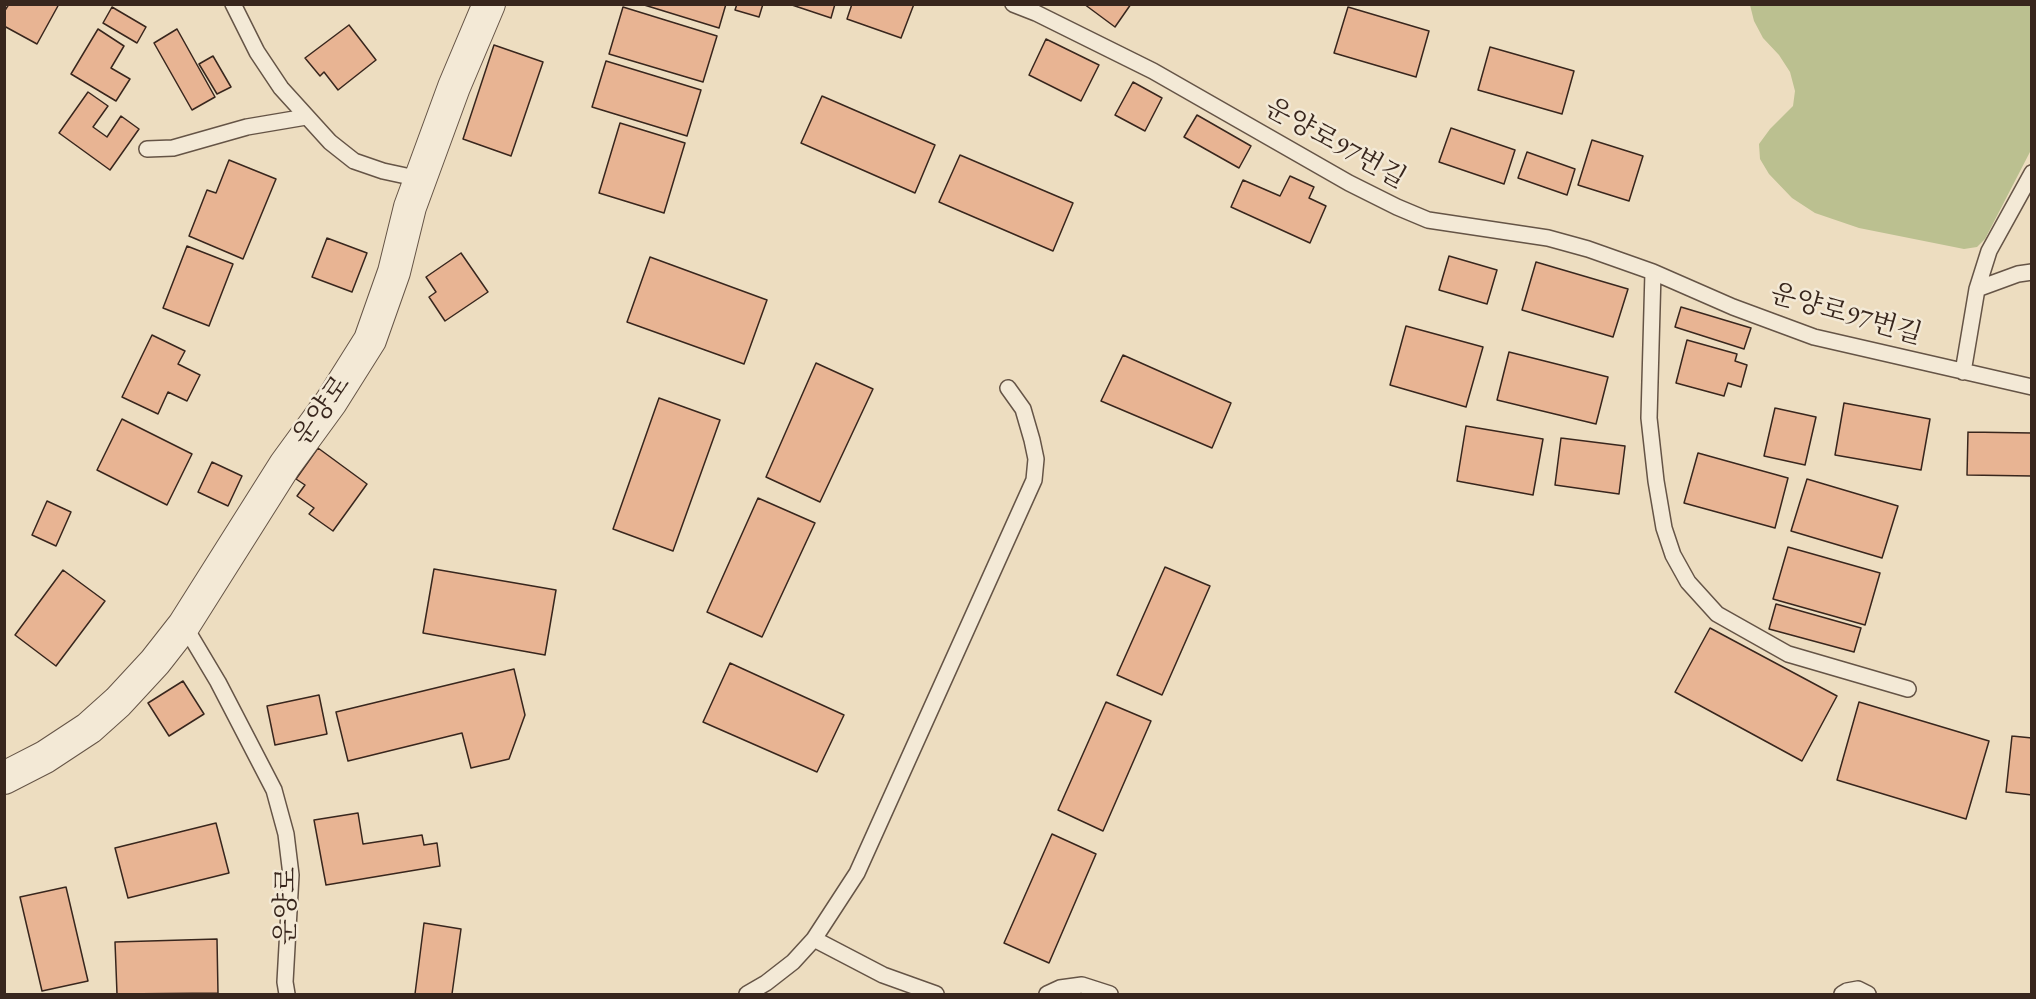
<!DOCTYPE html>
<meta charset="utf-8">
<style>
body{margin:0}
#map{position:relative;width:2036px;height:999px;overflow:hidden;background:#edddc0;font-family:"EB Garamond",serif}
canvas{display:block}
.frame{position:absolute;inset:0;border:6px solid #38261d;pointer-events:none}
</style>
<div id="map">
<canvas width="2036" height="999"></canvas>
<div class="frame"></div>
</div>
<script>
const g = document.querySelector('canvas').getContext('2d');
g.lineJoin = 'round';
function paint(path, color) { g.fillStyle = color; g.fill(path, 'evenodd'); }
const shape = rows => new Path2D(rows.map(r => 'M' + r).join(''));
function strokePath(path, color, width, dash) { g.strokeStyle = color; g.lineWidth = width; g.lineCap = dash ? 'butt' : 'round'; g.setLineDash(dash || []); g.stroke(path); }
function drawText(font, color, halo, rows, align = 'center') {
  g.font = font + ' "EB Garamond","Noto Serif KR",serif'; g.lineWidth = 5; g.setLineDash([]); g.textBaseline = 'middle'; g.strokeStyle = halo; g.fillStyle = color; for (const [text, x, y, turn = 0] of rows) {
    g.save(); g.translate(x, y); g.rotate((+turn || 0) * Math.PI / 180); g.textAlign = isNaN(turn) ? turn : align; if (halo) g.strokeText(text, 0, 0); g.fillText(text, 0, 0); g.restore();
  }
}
const green = shape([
 [1750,5,2031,5,2031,150,1985,239,1977,247,1964,249,1859,228,1815,213,1792,198,1769,174,1760,159,1759,144,1770,129,1793,106,1795,91,1790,72,1779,55,1763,38,1754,21]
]);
const building = shape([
 [9,4,59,4,37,44,4,26,4,12,9,4],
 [641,4,726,4,719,28,641,4],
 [737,4,763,4,759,17,735,10,737,4],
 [789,4,835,4,831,18,789,4],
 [852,4,914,4,901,38,847,19,852,4],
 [1084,4,1131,4,1115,27,1084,4],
 [112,7,146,27,137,43,103,23,112,7],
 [623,7,717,36,703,82,609,54,623,7],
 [1348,7,1429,31,1416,77,1334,53,1348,7],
 [349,25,376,60,338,90,324,72,320,76,305,58,349,25],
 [98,29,124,46,111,68,130,79,116,101,71,74,98,29],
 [177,29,215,97,192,110,154,43,177,29],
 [1046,39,1099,65,1081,101,1029,75,1046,39],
 [494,45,543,62,511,156,463,139,494,45],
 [1490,47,1574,71,1562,114,1478,90,1490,47],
 [213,56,231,87,217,94,199,64,213,56],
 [606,61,701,90,687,136,592,107,606,61],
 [1133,82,1162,98,1145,131,1115,115,1133,82],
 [88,92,108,106,93,127,107,137,121,116,139,129,110,170,59,133,88,92],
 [822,96,935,145,915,193,801,143,822,96],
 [1197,115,1251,146,1239,168,1184,137,1197,115],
 [620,123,685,143,664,213,599,193,620,123],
 [1451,128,1515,150,1504,184,1439,162,1451,128],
 [1592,140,1643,156,1629,201,1578,185,1592,140],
 [1527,152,1575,169,1567,195,1518,178,1527,152],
 [960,155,1073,203,1053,251,939,202,960,155],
 [229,160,276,179,243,259,189,236,207,190,216,193,229,160],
 [1290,176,1314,187,1309,198,1326,206,1310,243,1231,207,1243,180,1280,196,1290,176],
 [327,238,367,253,352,292,312,277,327,238],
 [187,246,233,264,209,326,163,308,187,246],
 [461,253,488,292,445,321,429,297,436,292,426,277,461,253],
 [1449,256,1497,270,1487,304,1439,290,1449,256],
 [650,257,767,300,744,364,627,322,650,257],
 [1536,262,1628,289,1613,337,1522,310,1536,262],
 [1681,307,1751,328,1744,349,1675,327,1681,307],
 [1406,326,1483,347,1466,407,1390,385,1406,326],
 [152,335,185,351,178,364,200,375,187,401,168,392,158,414,122,397,152,335],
 [1687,340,1737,354,1735,361,1747,365,1741,387,1728,383,1724,396,1676,383,1687,340],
 [1509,352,1608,377,1596,424,1497,400,1509,352],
 [1123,355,1231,403,1212,448,1101,401,1123,355],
 [816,363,873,389,820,502,766,477,816,363],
 [659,398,720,420,673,551,613,529,659,398],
 [1844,403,1930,419,1921,470,1835,455,1844,403],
 [1775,408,1816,417,1805,465,1764,456,1775,408],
 [122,419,192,454,167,505,97,470,122,419],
 [1466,426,1543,439,1533,495,1457,481,1466,426],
 [1968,432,2032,433,2032,476,1967,475,1968,432],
 [1561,438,1625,446,1619,494,1555,485,1561,438],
 [318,448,367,484,333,531,309,514,314,508,297,496,305,485,296,479,318,448],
 [1698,453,1788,478,1775,528,1684,503,1698,453],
 [212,462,242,476,228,506,198,492,212,462],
 [1807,479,1898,506,1882,558,1791,531,1807,479],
 [758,498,815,523,762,637,707,612,758,498],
 [47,501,71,512,56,546,32,535,47,501],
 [1788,547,1880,573,1865,625,1773,599,1788,547],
 [1165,567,1210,586,1162,695,1117,675,1165,567],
 [434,569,556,590,545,655,423,633,434,569],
 [63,570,105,601,56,666,15,635,63,570],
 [1776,604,1861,628,1854,652,1769,629,1776,604],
 [1710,628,1837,696,1802,761,1675,692,1710,628],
 [730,663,844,715,817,772,703,722,730,663],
 [514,669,525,715,509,759,471,768,462,733,348,761,336,712,514,669],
 [183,681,204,714,169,736,148,703,183,681],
 [319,695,327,734,275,745,267,706,319,695],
 [1106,702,1151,721,1103,831,1058,810,1106,702],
 [1859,702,1989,741,1966,819,1837,780,1859,702],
 [2012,736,2032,738,2032,795,2006,792,2012,736],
 [358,813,363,844,422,835,424,845,437,843,440,866,326,885,314,820,358,813],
 [216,823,229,873,128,898,115,848,216,823],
 [1052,834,1096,854,1049,963,1004,943,1052,834],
 [66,887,88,981,42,991,20,897,66,887],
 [424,923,461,929,452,994,415,994,424,923],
 [217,939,218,993,117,994,115,942,217,939]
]);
const service = shape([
 [233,4,257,52,281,88,330,142,354,161,383,171,420,179],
 [1013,4,1036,13,1153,71,1349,183,1397,207,1428,220,1548,238,1588,249,1653,272,1733,307,1814,337,2032,387],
 [147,149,173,148,247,127,306,117],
 [1653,272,1649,418,1656,481,1664,528,1673,555,1688,582,1717,614,1788,654,1908,689],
 [1977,289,2018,274,2032,272],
 [1963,372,1977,289,1989,251,2032,173],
 [184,625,218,682,274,790,286,834,291,875,285,982,287,994],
 [814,939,883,975,936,994],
 [747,994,766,983,793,962,814,939,857,873,1034,480,1036,459,1032,440,1023,409,1008,388],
 [1047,994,1060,988,1082,985,1110,994],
 [1842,994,1847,991,1858,989,1868,994]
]);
const minor = shape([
 [4,778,45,757,89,728,118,702,155,662,184,625,285,465,331,402,370,340,394,272,410,207,454,87,489,4]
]);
const streetNames = [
 ["운양로97번길",1335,144,29],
 ["운양로97번길",1846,315,16],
 ["운양로",322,411,-55],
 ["운양로",287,906,-89]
];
paint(green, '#bbc090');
paint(building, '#e8b493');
strokePath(building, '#38261d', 1.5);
strokePath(service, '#655446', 18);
strokePath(minor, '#655446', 34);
strokePath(service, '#f3e9d6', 15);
strokePath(minor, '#f3e9d6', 32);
drawText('27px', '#38261d', '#f3e9d6', streetNames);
</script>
